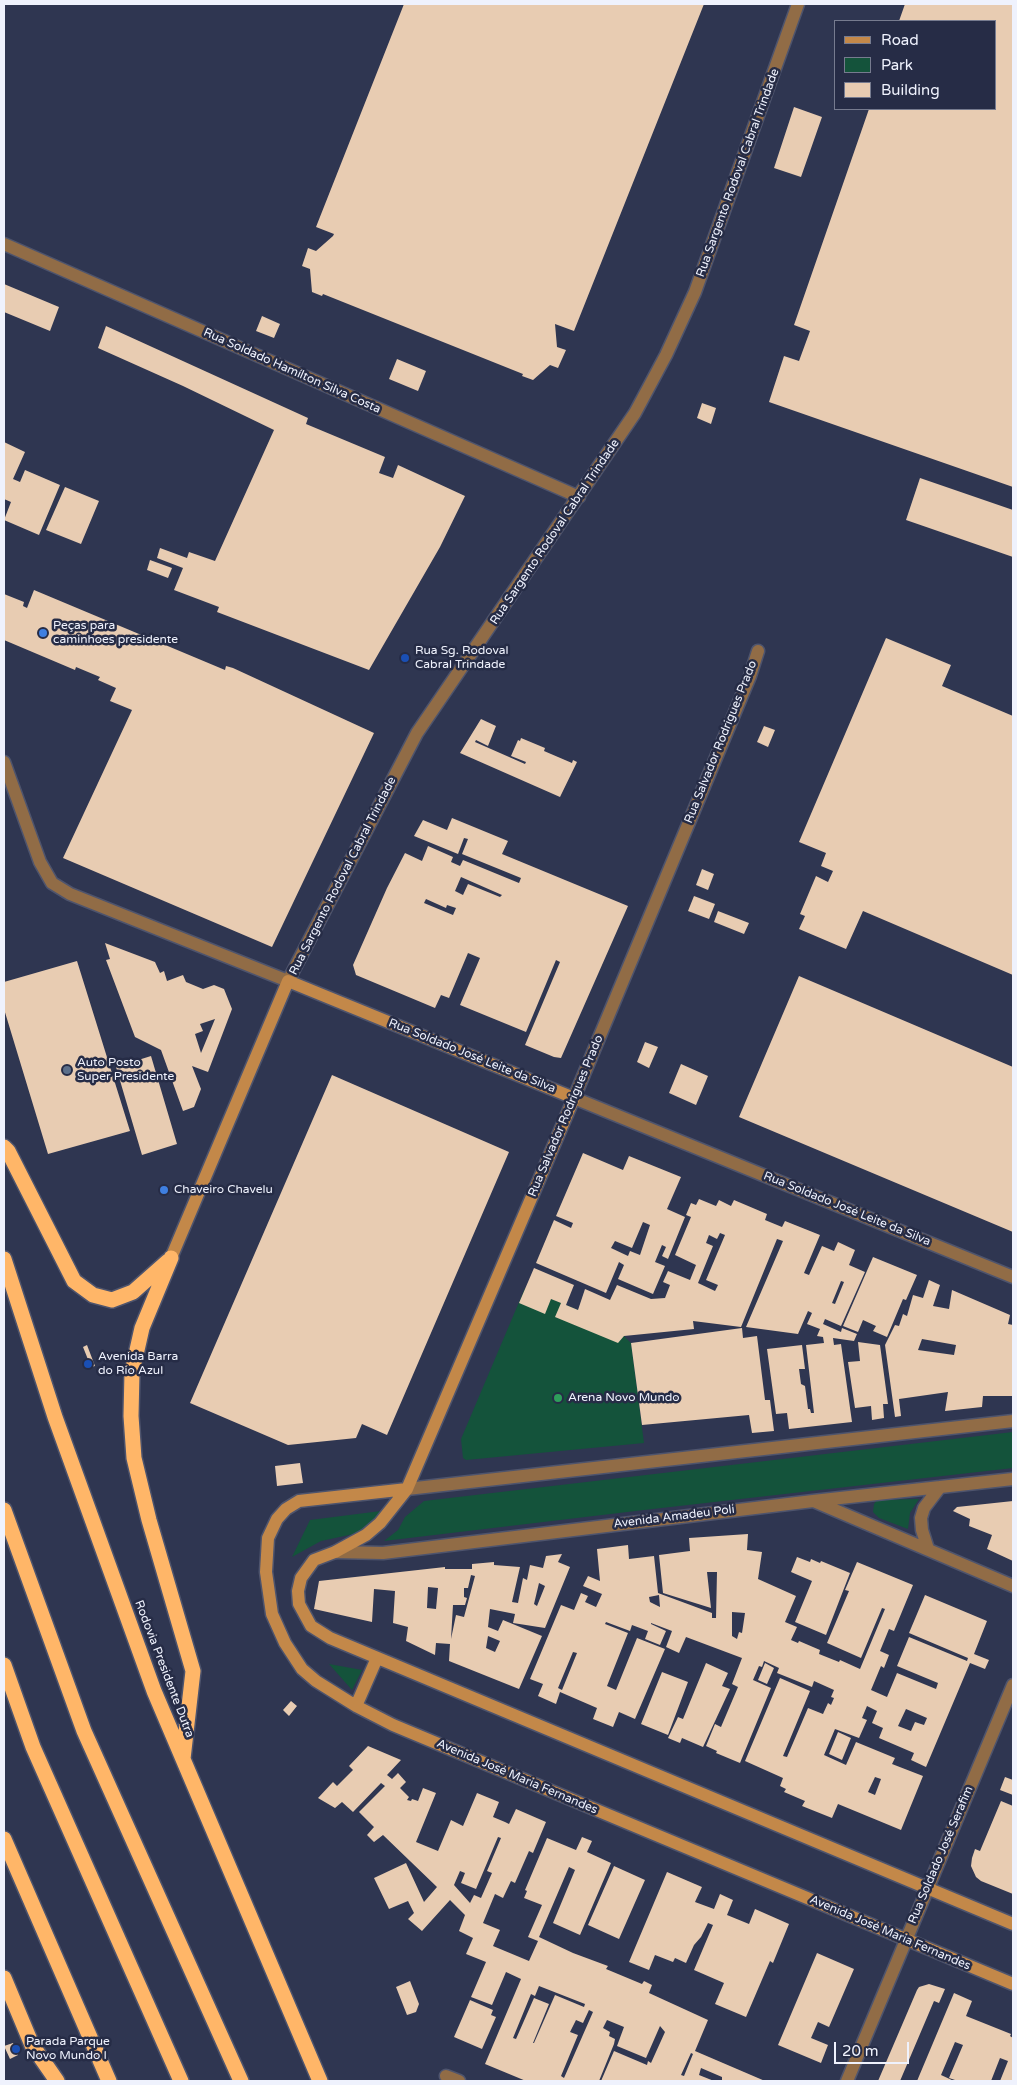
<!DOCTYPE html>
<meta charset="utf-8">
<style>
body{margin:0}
#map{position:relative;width:1017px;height:2085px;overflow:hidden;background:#2f3651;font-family:"Varela Round",sans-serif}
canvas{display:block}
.frame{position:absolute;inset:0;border:5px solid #eff2fd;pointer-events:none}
.legend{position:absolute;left:834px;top:20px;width:162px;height:90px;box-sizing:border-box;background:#262c46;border:1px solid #767b8f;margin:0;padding:6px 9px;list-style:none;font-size:15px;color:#eff2fd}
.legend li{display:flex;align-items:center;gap:10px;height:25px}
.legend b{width:25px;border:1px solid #767b8f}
.scale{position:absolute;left:834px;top:2042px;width:75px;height:22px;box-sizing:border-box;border:2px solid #eff2fd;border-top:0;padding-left:6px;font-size:15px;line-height:18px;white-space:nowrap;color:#eff2fd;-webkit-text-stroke:4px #262c46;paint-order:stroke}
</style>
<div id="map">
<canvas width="1017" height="2085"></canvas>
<div class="frame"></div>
<ul class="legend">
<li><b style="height:6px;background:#c38849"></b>Road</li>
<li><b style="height:14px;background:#14533b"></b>Park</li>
<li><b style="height:14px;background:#e8ccb2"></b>Building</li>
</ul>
<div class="scale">20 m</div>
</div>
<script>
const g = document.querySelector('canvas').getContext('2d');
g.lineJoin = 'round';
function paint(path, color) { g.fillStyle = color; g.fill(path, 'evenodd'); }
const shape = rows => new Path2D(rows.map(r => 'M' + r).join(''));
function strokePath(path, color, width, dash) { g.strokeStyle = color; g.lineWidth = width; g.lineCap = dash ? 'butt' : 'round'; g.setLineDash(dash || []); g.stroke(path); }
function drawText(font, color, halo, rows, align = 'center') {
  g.font = font + ' "Varela Round",sans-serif'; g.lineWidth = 5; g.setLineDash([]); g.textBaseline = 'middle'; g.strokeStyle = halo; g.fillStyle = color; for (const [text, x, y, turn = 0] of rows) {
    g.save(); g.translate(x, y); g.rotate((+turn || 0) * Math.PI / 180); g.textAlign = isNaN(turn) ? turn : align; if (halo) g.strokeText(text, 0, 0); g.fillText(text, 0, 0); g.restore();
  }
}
const green = shape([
 [525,1288,629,1331,624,1336,631,1343,644,1443,466,1460,463,1458,461,1439],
 [1013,1432,1013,1468,644,1510,384,1541,398,1530,405,1517,424,1501],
 [919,1499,910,1513,908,1529,879,1518,873,1512,874,1504,877,1500],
 [381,1511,363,1532,321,1541,292,1557,310,1520],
 [329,1664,362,1670,352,1690]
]);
const building = shape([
 [404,4,704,4,574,331,555,324,557,347,566,350,558,368,550,365,533,380,522,376,523,374,323,294,322,296,312,292,310,269,302,266,308,248,316,251,333,236,334,234,316,227],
 [905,4,1013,4,1013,487,769,402,784,356,799,361,810,331,794,325,869,109,996,109,996,21,899,21],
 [794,107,822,117,801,177,774,168],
 [4,284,59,307,50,331,4,312],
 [262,316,280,324,274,338,256,331],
 [106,326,308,418,306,424,385,457,379,473,393,478,398,465,465,496,440,547,369,670,217,612,219,607,174,590,183,568,157,558,160,548,187,558,189,552,215,561,274,430,183,386,98,348],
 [397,359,426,371,418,391,389,379],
 [702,403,716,408,711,424,697,418],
 [4,442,25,452,13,479,20,482,25,470,60,485,39,535,4,520,11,502,4,499],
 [920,478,1013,510,1013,557,906,520],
 [65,487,99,501,81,544,46,530],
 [150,560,172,568,168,578,147,570],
 [34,590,225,670,226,666,233,668,374,733,272,947,63,858,132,710,110,701,116,688,98,680,100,677,76,667,75,670,4,640,4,594,24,602,23,606,27,608],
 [886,638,951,665,942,686,1013,716,1013,975,863,911,846,949,799,929,805,916,800,914,816,876,828,882,833,871,821,866,826,853,799,842],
 [481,719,496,726,488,746,476,740,475,742,525,764,526,762,511,756,518,740,520,741,521,738,545,748,544,751,572,763,573,760,577,762,560,797,460,753],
 [764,726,775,730,768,747,757,742],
 [452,818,508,841,502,854,628,906,561,1058,554,1057,525,1045,560,962,556,960,526,1032,460,1005,480,958,468,953,449,998,441,995,435,1008,356,975,353,965,387,888,405,853,422,861,428,846,453,857,451,862,460,866,463,860,519,883,521,878,462,854,468,839,464,838,458,854,414,836,423,820,447,830],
 [461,877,502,895,500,897,468,884,463,895,455,891],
 [426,899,446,908,447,905,456,908,453,915,424,903],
 [702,869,714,874,708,890,696,885],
 [694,896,715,904,709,919,688,911],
 [718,911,749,923,744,934,714,922],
 [105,943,155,962,160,973,164,971,167,981,183,975,186,982,203,989,214,985,224,989,232,1009,208,1072,192,1066,201,1089,194,1107,183,1111,161,1050,135,1037,106,960,110,959],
 [215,1019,201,1053,195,1034,203,1031,200,1024],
 [77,961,130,1131,48,1154,4,1009,4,982],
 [799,976,1013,1067,1013,1232,739,1117],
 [645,1042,658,1047,649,1068,637,1062],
 [151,1056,177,1144,142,1155,116,1067],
 [681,1064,708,1076,696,1105,669,1093],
 [332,1075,509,1152,387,1435,362,1424,356,1438,288,1445,190,1403],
 [583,1153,623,1170,629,1156,681,1177,667,1209,685,1217,668,1259,662,1256,666,1247,662,1245,655,1262,665,1266,653,1294,618,1279,624,1265,619,1262,606,1293,536,1263,554,1220,571,1228,573,1223,556,1216],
 [643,1222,650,1225,640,1255,630,1251,628,1256,611,1248,615,1241,632,1248],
 [699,1199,716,1206,719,1200,731,1206,734,1200,767,1214,765,1220,782,1227,785,1221,820,1235,804,1273,809,1275,822,1246,834,1251,838,1242,855,1250,849,1265,865,1272,841,1326,825,1319,823,1324,841,1332,842,1328,857,1334,854,1341,833,1338,834,1345,841,1344,852,1422,789,1429,787,1413,776,1414,767,1349,802,1345,805,1369,799,1369,801,1384,805,1386,808,1409,810,1409,811,1413,814,1413,806,1345,824,1343,823,1337,817,1336,820,1329,807,1324,812,1313,808,1311,798,1334,746,1327,783,1241,777,1239,741,1327,693,1321,694,1329,624,1336,618,1343,555,1317,561,1303,551,1299,545,1314,519,1303,534,1268,574,1285,566,1305,578,1310,585,1289,610,1300,617,1285,651,1299,665,1298,670,1285,663,1282,668,1271,690,1280,696,1265,675,1255,691,1217,686,1215,691,1203,696,1205],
 [720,1233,725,1235,706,1280,718,1285,715,1291,698,1283,713,1246,706,1243,709,1235,717,1239],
 [841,1281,844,1282,835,1304,832,1303],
 [873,1257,917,1275,906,1300,903,1299,887,1337,873,1331,876,1326,863,1320,858,1332,843,1326],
 [929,1280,940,1285,933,1306,949,1309,952,1290,1010,1315,1008,1324,1013,1325,1013,1396,983,1396,982,1407,945,1411,948,1392,899,1399,901,1416,895,1417,885,1345,895,1325,899,1326,903,1314,907,1316,913,1295,923,1298],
 [922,1339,956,1345,954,1355,918,1350],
 [742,1328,743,1338,757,1336,765,1400,770,1400,774,1431,752,1433,749,1415,642,1425,631,1343],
 [858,1342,880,1345,888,1404,883,1404,884,1418,872,1420,871,1406,855,1408,848,1362,860,1361],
 [87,1345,95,1366,91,1367,83,1347],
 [300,1463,303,1483,277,1486,275,1466],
 [1013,1501,1013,1561,987,1549,992,1535,969,1526,970,1519,953,1511,957,1507],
 [748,1534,747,1550,762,1552,758,1579,796,1596,785,1622,797,1627,791,1640,798,1643,799,1641,820,1650,819,1654,839,1662,840,1660,860,1669,885,1609,882,1608,861,1658,827,1643,849,1591,845,1590,857,1562,913,1585,894,1631,889,1629,880,1651,889,1655,884,1668,881,1666,871,1690,887,1697,897,1673,936,1689,938,1683,897,1666,909,1637,967,1661,968,1658,909,1633,925,1595,987,1621,974,1654,989,1660,985,1669,970,1663,926,1767,911,1760,914,1753,879,1738,883,1728,872,1723,877,1711,867,1706,862,1718,867,1720,859,1738,835,1729,824,1755,846,1765,856,1742,895,1758,892,1764,923,1776,901,1830,838,1804,832,1818,802,1806,805,1801,784,1792,786,1789,780,1786,783,1778,745,1761,780,1678,810,1691,783,1756,787,1757,808,1708,823,1714,828,1703,831,1705,834,1698,831,1697,834,1690,814,1681,812,1687,777,1673,779,1668,764,1661,762,1667,759,1666,753,1680,771,1688,740,1763,716,1753,717,1751,706,1746,715,1724,721,1727,738,1687,732,1684,742,1658,686,1637,679,1653,666,1647,672,1631,651,1623,651,1624,666,1631,660,1645,645,1639,648,1631,632,1625,630,1631,606,1622,605,1624,628,1633,607,1686,616,1690,637,1638,665,1649,635,1719,619,1712,613,1727,593,1719,597,1708,560,1692,556,1704,538,1696,543,1684,530,1679,561,1605,574,1610,581,1593,588,1596,585,1602,596,1607,602,1594,583,1586,588,1576,600,1581,597,1549,628,1545,629,1559,654,1556,658,1593,712,1613,712,1618,716,1618,717,1572,707,1572,711,1608,663,1593,659,1555,690,1551,689,1538],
 [659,1595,660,1607,650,1602,649,1597],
 [732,1612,745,1613,742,1633,739,1632,737,1639,732,1636],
 [573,1652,577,1653,562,1690,558,1688],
 [906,1709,927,1718,924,1725,915,1722,911,1731,898,1726],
 [875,1777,881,1779,875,1795,868,1792],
 [562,1554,558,1562,570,1567,545,1628,513,1623,515,1614,490,1609,488,1627,498,1631,503,1620,542,1636,519,1689,449,1661,450,1644,436,1643,435,1655,406,1641,408,1627,393,1623,395,1591,374,1589,372,1622,314,1609,319,1581,445,1567,445,1569,472,1569,472,1564,494,1562,494,1565,520,1567,512,1602,518,1603,523,1578,527,1580,530,1565,543,1568,546,1556],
 [471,1575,475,1576,464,1617,456,1615,451,1639,453,1605,465,1605,467,1598,464,1597,464,1588,468,1588],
 [539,1583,545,1586,537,1606,534,1604],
 [428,1587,438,1588,436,1609,427,1608],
 [488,1636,500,1641,495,1652,486,1648],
 [797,1557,810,1562,811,1559,820,1563,821,1561,850,1573,826,1635,795,1622,812,1581,791,1572],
 [706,1663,728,1673,722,1686,730,1689,703,1747,682,1738,680,1743,668,1738,678,1717,683,1719],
 [765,1663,774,1668,767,1684,758,1680],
 [662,1672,688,1682,668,1735,641,1724],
 [291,1701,297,1706,289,1716,283,1710],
 [838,1732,851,1738,842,1760,829,1754],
 [368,1746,401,1760,387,1775,392,1779,398,1773,406,1782,400,1788,409,1797,407,1800,411,1801,412,1799,418,1801,423,1788,436,1793,416,1842,438,1851,451,1820,463,1826,477,1793,499,1802,493,1817,505,1822,509,1824,516,1809,546,1822,533,1853,529,1851,515,1883,511,1881,503,1898,495,1894,483,1923,500,1930,493,1946,529,1961,538,1941,528,1937,542,1905,524,1898,527,1891,525,1890,547,1838,576,1850,582,1837,592,1841,587,1852,611,1863,580,1935,553,1923,575,1870,569,1867,539,1937,573,1953,608,1966,606,1969,642,1984,644,1981,652,1985,649,1993,708,2020,695,2051,765,2081,722,2081,722,2077,701,2068,699,2075,714,2081,601,2081,614,2051,647,2065,648,2061,651,2063,665,2032,660,2026,646,2058,617,2046,624,2027,607,2020,603,2028,610,2032,609,2036,615,2039,614,2044,599,2081,526,2081,485,2064,521,1979,506,1972,492,2005,471,1997,486,1962,466,1954,473,1938,459,1931,465,1915,450,1900,422,1931,408,1919,414,1913,408,1901,389,1909,374,1878,406,1863,424,1902,437,1887,383,1835,374,1842,367,1835,374,1827,359,1812,385,1786,381,1783,353,1812,342,1802,335,1808,318,1798,333,1782,337,1786,353,1770,349,1766],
 [498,1837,501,1838,487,1871,492,1873,481,1898,474,1895,470,1903,454,1885,460,1871,465,1873,461,1883,476,1889],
 [539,1986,585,2004,584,2007,555,1995,534,2043,533,2043,549,2004,534,1998,516,2039,513,2038,531,1994,535,1996],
 [589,2010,593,2012,564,2078,561,2076,578,2035,570,2032,576,2020,583,2023],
 [691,2053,693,2054,684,2076,681,2075],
 [1005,1777,1013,1780,1013,1795,1000,1790],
 [1001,1801,1013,1806,1013,1894,981,1881,976,1877,971,1866,972,1858,975,1849,980,1851],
 [614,1866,645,1880,619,1939,588,1925],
 [667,1872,702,1887,695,1902,714,1909,720,1894,733,1900,727,1915,749,1924,755,1909,789,1924,773,1963,770,1961,746,2017,715,2004,724,1983,694,1970,713,1925,708,1923,701,1937,694,1945,686,1963,675,1958,673,1962,655,1955,649,1970,629,1962],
 [817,1953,854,1969,829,2027,818,2022,811,2038,828,2045,821,2063,778,2045],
 [410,1981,419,2004,416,2012,407,2015,396,1987],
 [929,1984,945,1989,939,2003,934,2001,900,2081,878,2081,917,1990,919,1987],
 [954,1993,972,2001,966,2016,1011,2034,1010,2036,1013,2038,1013,2081,1000,2081,1008,2061,1000,2058,991,2081,958,2081,949,2078,963,2045,955,2042,941,2075,954,2081,917,2081],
 [470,2000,493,2010,491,2015,496,2017,482,2049,454,2037],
 [13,2043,18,2055,10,2059,4,2046]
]);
const minor = shape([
 [4,244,579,497],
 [758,651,750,676,574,1098,1013,1277],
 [4,762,40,862,52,883,70,894,288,981,417,733,635,413,666,355,695,292,798,4],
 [407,1489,1013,1421],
 [816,1502,1013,1586],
 [928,1549,922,1530,921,1518,924,1508,940,1487],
 [335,1552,383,1553,813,1501,1013,1479],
 [446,2076,459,2081],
 [847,2081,1013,1685]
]);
const secondary = shape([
 [171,1258,288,981,574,1098,407,1489,380,1523,366,1535,335,1552,314,1560,301,1578,298,1591,299,1604,311,1626,330,1638,1013,1924],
 [407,1489,299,1501,286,1509,277,1519,268,1538,266,1572,272,1614,285,1643,302,1669,316,1681,356,1706,393,1725,1013,1984],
 [356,1706,377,1658]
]);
const motorway = shape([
 [4,1147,8,1151,74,1281,93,1295,112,1300,133,1292,168,1261],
 [171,1258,142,1328,132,1372,131,1416,134,1458,149,1520,193,1671,183,1759],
 [4,1259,55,1417,154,1691,320,2081],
 [4,1510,84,1731,241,2081],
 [4,1665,33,1747,181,2081],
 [4,1839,109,2081],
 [4,1978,32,2045,57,2081]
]);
const markers = [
 [43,633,5,"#3f7fe0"],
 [405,658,5,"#1a4fb4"],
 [67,1070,5,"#5c6f8a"],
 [164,1190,5,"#3f7fe0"],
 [88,1364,5,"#1a4fb4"],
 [558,1398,5,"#2e9e5b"],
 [16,2049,5,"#1a4fb4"]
];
const streetNames = [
 ["Rua Sargento Rodoval Cabral Trindade",738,173,-70],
 ["Rua Soldado Hamílton Silva Costa",292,371,24],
 ["Rua Sargento Rodoval Cabral Trindade",555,532,-56],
 ["Rua Salvador Rodrigues Prado",721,742,-68],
 ["Rua Sargento Rodoval Cabral Trindade",343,876,-63],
 ["Rua Soldado José Leite da Silva",472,1056,22],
 ["Rua Salvador Rodrigues Prado",566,1116,-67],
 ["Rua Soldado José Leite da Silva",847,1209,22],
 ["Avenida Amadeu Poli",674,1517,-7],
 ["Rodovia Presidente Dutra",164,1669,69],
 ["Avenida José Maria Fernandes",517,1777,23],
 ["Rua Soldado José Serafim",941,1855,-67],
 ["Avenida José Maria Fernandes",890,1933,23]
];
const poiNames = [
 ["Peças para",53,626],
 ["caminhoes presidente",53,640],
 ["Rua Sg. Rodoval",415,651],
 ["Cabral Trindade",415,665],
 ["Auto Posto",77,1063],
 ["Super Presidente",77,1077],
 ["Chaveiro Chavelu",174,1190],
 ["Avenida Barra",98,1357],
 ["do Rio Azul",98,1371],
 ["Arena Novo Mundo",568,1398],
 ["Parada Parque",26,2042],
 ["Novo Mundo I",26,2056]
];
paint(green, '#14533b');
paint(building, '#e8ccb2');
strokePath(minor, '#4e546d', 15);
strokePath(secondary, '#4e546d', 15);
strokePath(motorway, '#4e546d', 18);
strokePath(minor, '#916c46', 12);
strokePath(secondary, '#c38849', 12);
strokePath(motorway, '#ffb668', 15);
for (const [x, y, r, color] of markers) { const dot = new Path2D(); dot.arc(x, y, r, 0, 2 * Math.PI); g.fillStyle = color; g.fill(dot); strokePath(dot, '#262c46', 2); }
drawText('12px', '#eff2fd', '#262c46', streetNames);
drawText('12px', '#eff2fd', '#262c46', poiNames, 'left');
</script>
